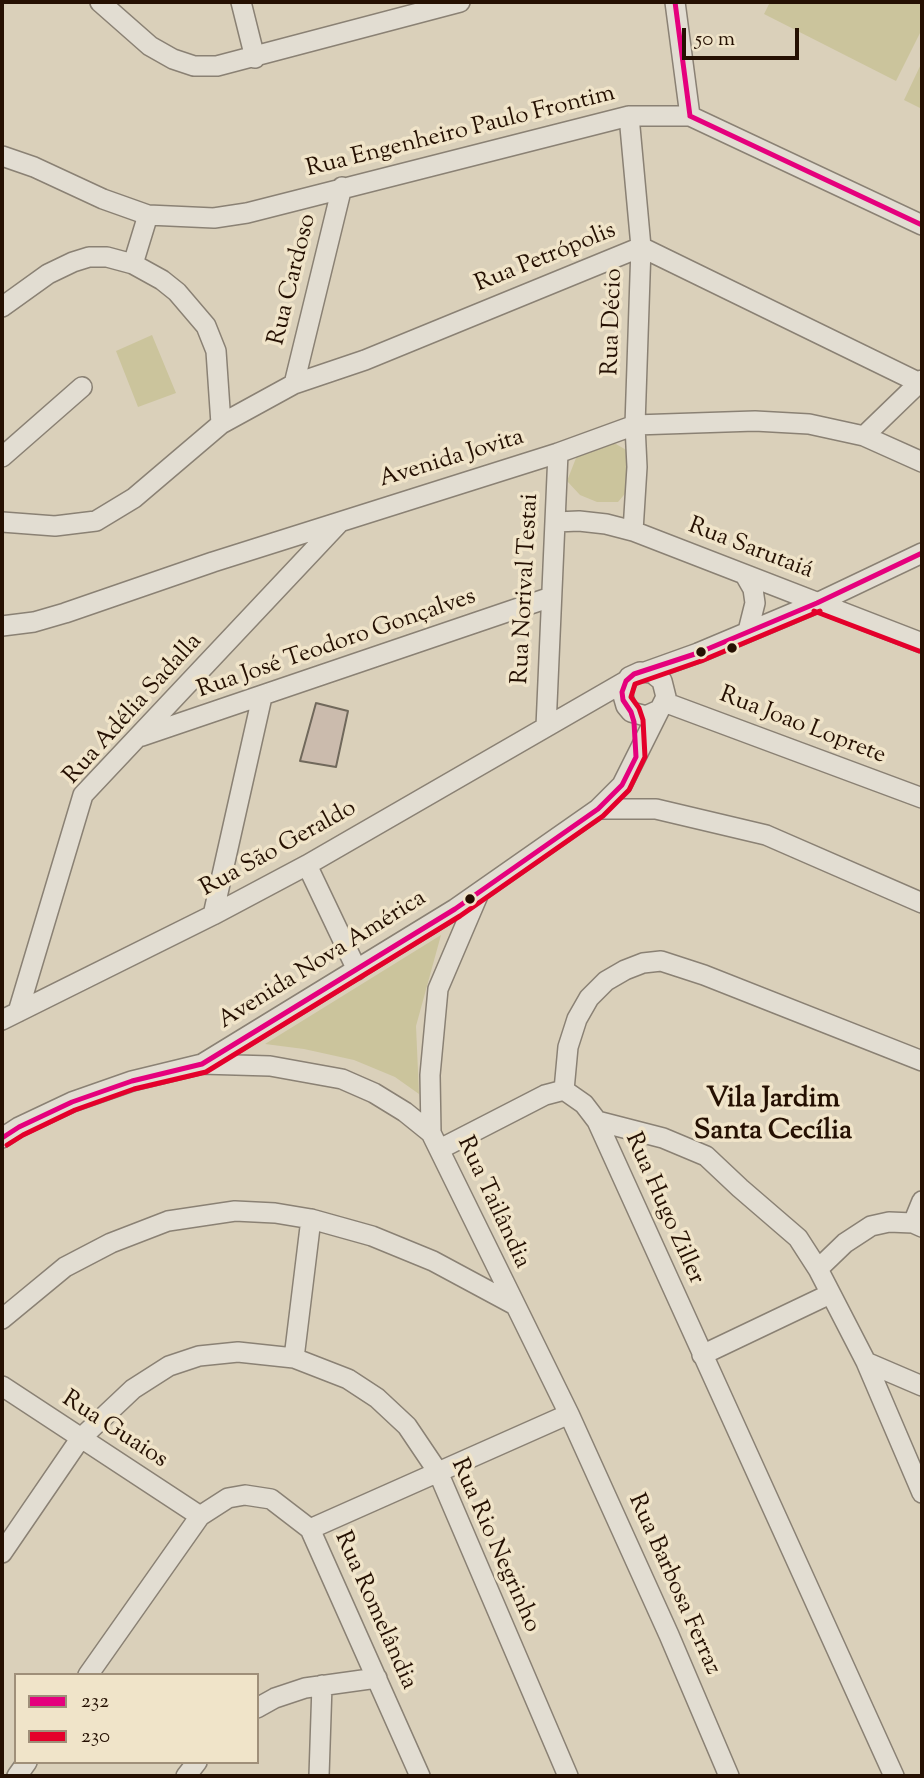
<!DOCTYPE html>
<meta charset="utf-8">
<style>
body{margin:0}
#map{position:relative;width:924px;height:1778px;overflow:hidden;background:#dad0ba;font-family:"Sorts Mill Goudy",serif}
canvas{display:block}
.frame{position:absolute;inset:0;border:4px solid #251002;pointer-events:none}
.legend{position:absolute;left:14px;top:1673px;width:245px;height:91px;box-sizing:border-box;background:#f0e4c9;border:2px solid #9f8f79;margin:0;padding:9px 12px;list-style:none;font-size:21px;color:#251002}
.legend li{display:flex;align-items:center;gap:14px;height:35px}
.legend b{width:35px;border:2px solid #9f8f79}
.scale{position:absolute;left:682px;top:28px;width:117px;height:32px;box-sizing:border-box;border:4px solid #251002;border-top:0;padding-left:9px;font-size:21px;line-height:24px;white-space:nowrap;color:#251002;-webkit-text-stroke:5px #f0e4c9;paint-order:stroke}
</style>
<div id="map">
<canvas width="924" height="1778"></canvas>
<div class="frame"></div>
<ul class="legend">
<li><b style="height:9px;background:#e5007d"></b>232</li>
<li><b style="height:9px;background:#e4002b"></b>230</li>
</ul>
<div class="scale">50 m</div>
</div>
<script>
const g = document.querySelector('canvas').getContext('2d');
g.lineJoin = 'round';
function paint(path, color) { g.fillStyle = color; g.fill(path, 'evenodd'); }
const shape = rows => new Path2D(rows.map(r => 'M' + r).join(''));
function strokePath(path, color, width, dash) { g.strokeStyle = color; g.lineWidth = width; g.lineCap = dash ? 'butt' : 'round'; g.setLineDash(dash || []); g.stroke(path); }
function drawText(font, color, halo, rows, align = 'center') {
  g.font = font + ' "Sorts Mill Goudy",serif'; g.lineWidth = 7; g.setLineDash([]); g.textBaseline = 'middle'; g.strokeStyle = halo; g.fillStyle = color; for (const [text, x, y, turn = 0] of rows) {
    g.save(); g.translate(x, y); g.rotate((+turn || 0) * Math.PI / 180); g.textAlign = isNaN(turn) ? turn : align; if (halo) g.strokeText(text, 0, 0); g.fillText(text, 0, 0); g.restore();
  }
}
const green = shape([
 [770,2,922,2,922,29,896,81,764,14],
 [922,62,922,109,904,100],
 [152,335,176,393,138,407,116,351],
 [609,440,628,451,629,489,618,502,597,502,580,495,567,481,578,453],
 [441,935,416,1026,419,1094,395,1077,354,1060,304,1049,265,1044]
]);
const building = shape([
 [316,703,348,711,336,767,300,761,316,703]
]);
const minor = shape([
 [100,2,150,46,173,59,194,66,217,66,460,2],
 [241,2,255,58],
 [675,2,690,116],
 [629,116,641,247,635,425,637,467,633,531],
 [2,156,34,167,103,199,148,215,214,218,247,213,629,116,690,116,922,225],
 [133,264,148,215],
 [2,307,48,274,73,262,89,257,107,257,133,264,162,280,177,292,206,326,216,351,221,424,134,498,96,521,55,526,2,522],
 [294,384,342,187],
 [221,424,294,384,365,360,641,247,922,384],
 [864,436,922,380],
 [2,457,82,387],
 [556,522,579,521,606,524,633,531,922,643],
 [745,575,753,589,755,603,748,631],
 [2,626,34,622,65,613,213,562,558,453,635,425,755,421,809,424,864,436,922,462],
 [645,672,698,653,817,603,922,553],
 [664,702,922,798],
 [546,727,558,453],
 [142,736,551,597],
 [598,809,656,809,766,835,922,903],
 [307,865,357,970],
 [213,915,262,697],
 [18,1012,83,795,340,522],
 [2,1020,213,915,307,865,626,681],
 [202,1064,270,1066,342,1079,374,1093,405,1112,431,1133,569,1414,669,1635,729,1776],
 [597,1121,663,1138,706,1156,740,1188,798,1238,818,1269,866,1362,922,1493],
 [431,1133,430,1075,438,989,479,893],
 [2,1138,19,1127,72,1102,132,1081,202,1064,455,909,598,809,622,785,666,697,662,681,652,673,640,672,629,677,622,692,626,706,631,712,646,716,659,710],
 [440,1149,545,1095,564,1090],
 [913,1223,922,1201],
 [818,1269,845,1243,871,1226,889,1222,913,1223,922,1227],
 [2,1319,65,1267,111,1243,168,1221,235,1211,275,1213,311,1219,372,1236,433,1261,513,1304],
 [702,1355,830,1294],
 [294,1358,311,1219],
 [866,1362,922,1386],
 [2,1386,200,1516],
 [310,1529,569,1414],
 [2,1553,80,1439,133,1389,169,1366,199,1356,238,1352,294,1358,348,1379,377,1398,407,1426,438,1472,568,1776],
 [88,1675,200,1516,228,1498,245,1495,271,1499,310,1529,420,1776],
 [257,1708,275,1698,305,1688,377,1678],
 [17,1776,27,1762],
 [186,1776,197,1762],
 [319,1776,322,1685],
 [894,1776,597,1121,584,1104,564,1090,568,1047,577,1019,589,998,606,981,625,970,643,963,661,961,704,975,922,1061]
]);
const bus1 = shape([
 [675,2,690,116],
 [690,116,922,225],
 [2,1138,19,1127,72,1102,132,1081,202,1064,455,909,598,809,622,785,636,757,634,722,631,712,623,700,622,692,626,681,634,674,698,653,817,603,922,553]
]);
const bus2 = shape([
 [814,611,919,651],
 [7,1145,23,1135,75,1110,134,1089,206,1072,460,916,603,816,629,790,645,757,643,720,639,708,631,697,635,684,701,661,820,611]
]);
const markers = [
 [732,648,6,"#251002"],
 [701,652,6,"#251002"],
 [470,899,6,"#251002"]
];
const streetNames = [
 ["Rua Engenheiro Paulo Frontim",461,133,-14],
 ["Rua Petrópolis",546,259,-22],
 ["Rua Cardoso",294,280,-76],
 ["Rua Décio",614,322,-88],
 ["Avenida Jovita",452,460,-17],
 ["Rua Sarutaiá",750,550,21],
 ["Rua Norival Testai",527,589,-87],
 ["Rua José Teodoro Gonçalves",337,645,-19],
 ["Rua Adélia Sadalla",134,710,-48],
 ["Rua Joao Loprete",802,727,21],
 ["Rua São Geraldo",279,850,-29],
 ["Avenida Nova América",323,961,-32],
 ["Rua Tailândia",492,1203,65],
 ["Rua Hugo Ziller",663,1209,66],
 ["Rua Guaios",114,1431,33],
 ["Rua Rio Negrinho",494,1546,66],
 ["Rua Barbosa Ferraz",673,1585,66],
 ["Rua Romelândia",374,1611,66]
];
const quarterNames = [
 ["Vila Jardim",773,1101],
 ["Santa Cecília",773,1133]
];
paint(green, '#cbc49c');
paint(building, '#cbbbad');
strokePath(building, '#70685b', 2);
strokePath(minor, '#8a8174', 22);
strokePath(minor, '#e2ddd2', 19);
strokePath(bus1, '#e5007d', 5);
strokePath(bus2, '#e4002b', 5);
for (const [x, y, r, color] of markers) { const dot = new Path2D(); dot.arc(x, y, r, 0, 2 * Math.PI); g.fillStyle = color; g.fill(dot); strokePath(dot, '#f0e4c9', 2.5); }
drawText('24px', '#251002', '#f0e4c9', streetNames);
drawText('bold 28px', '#251002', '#f0e4c9', quarterNames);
</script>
